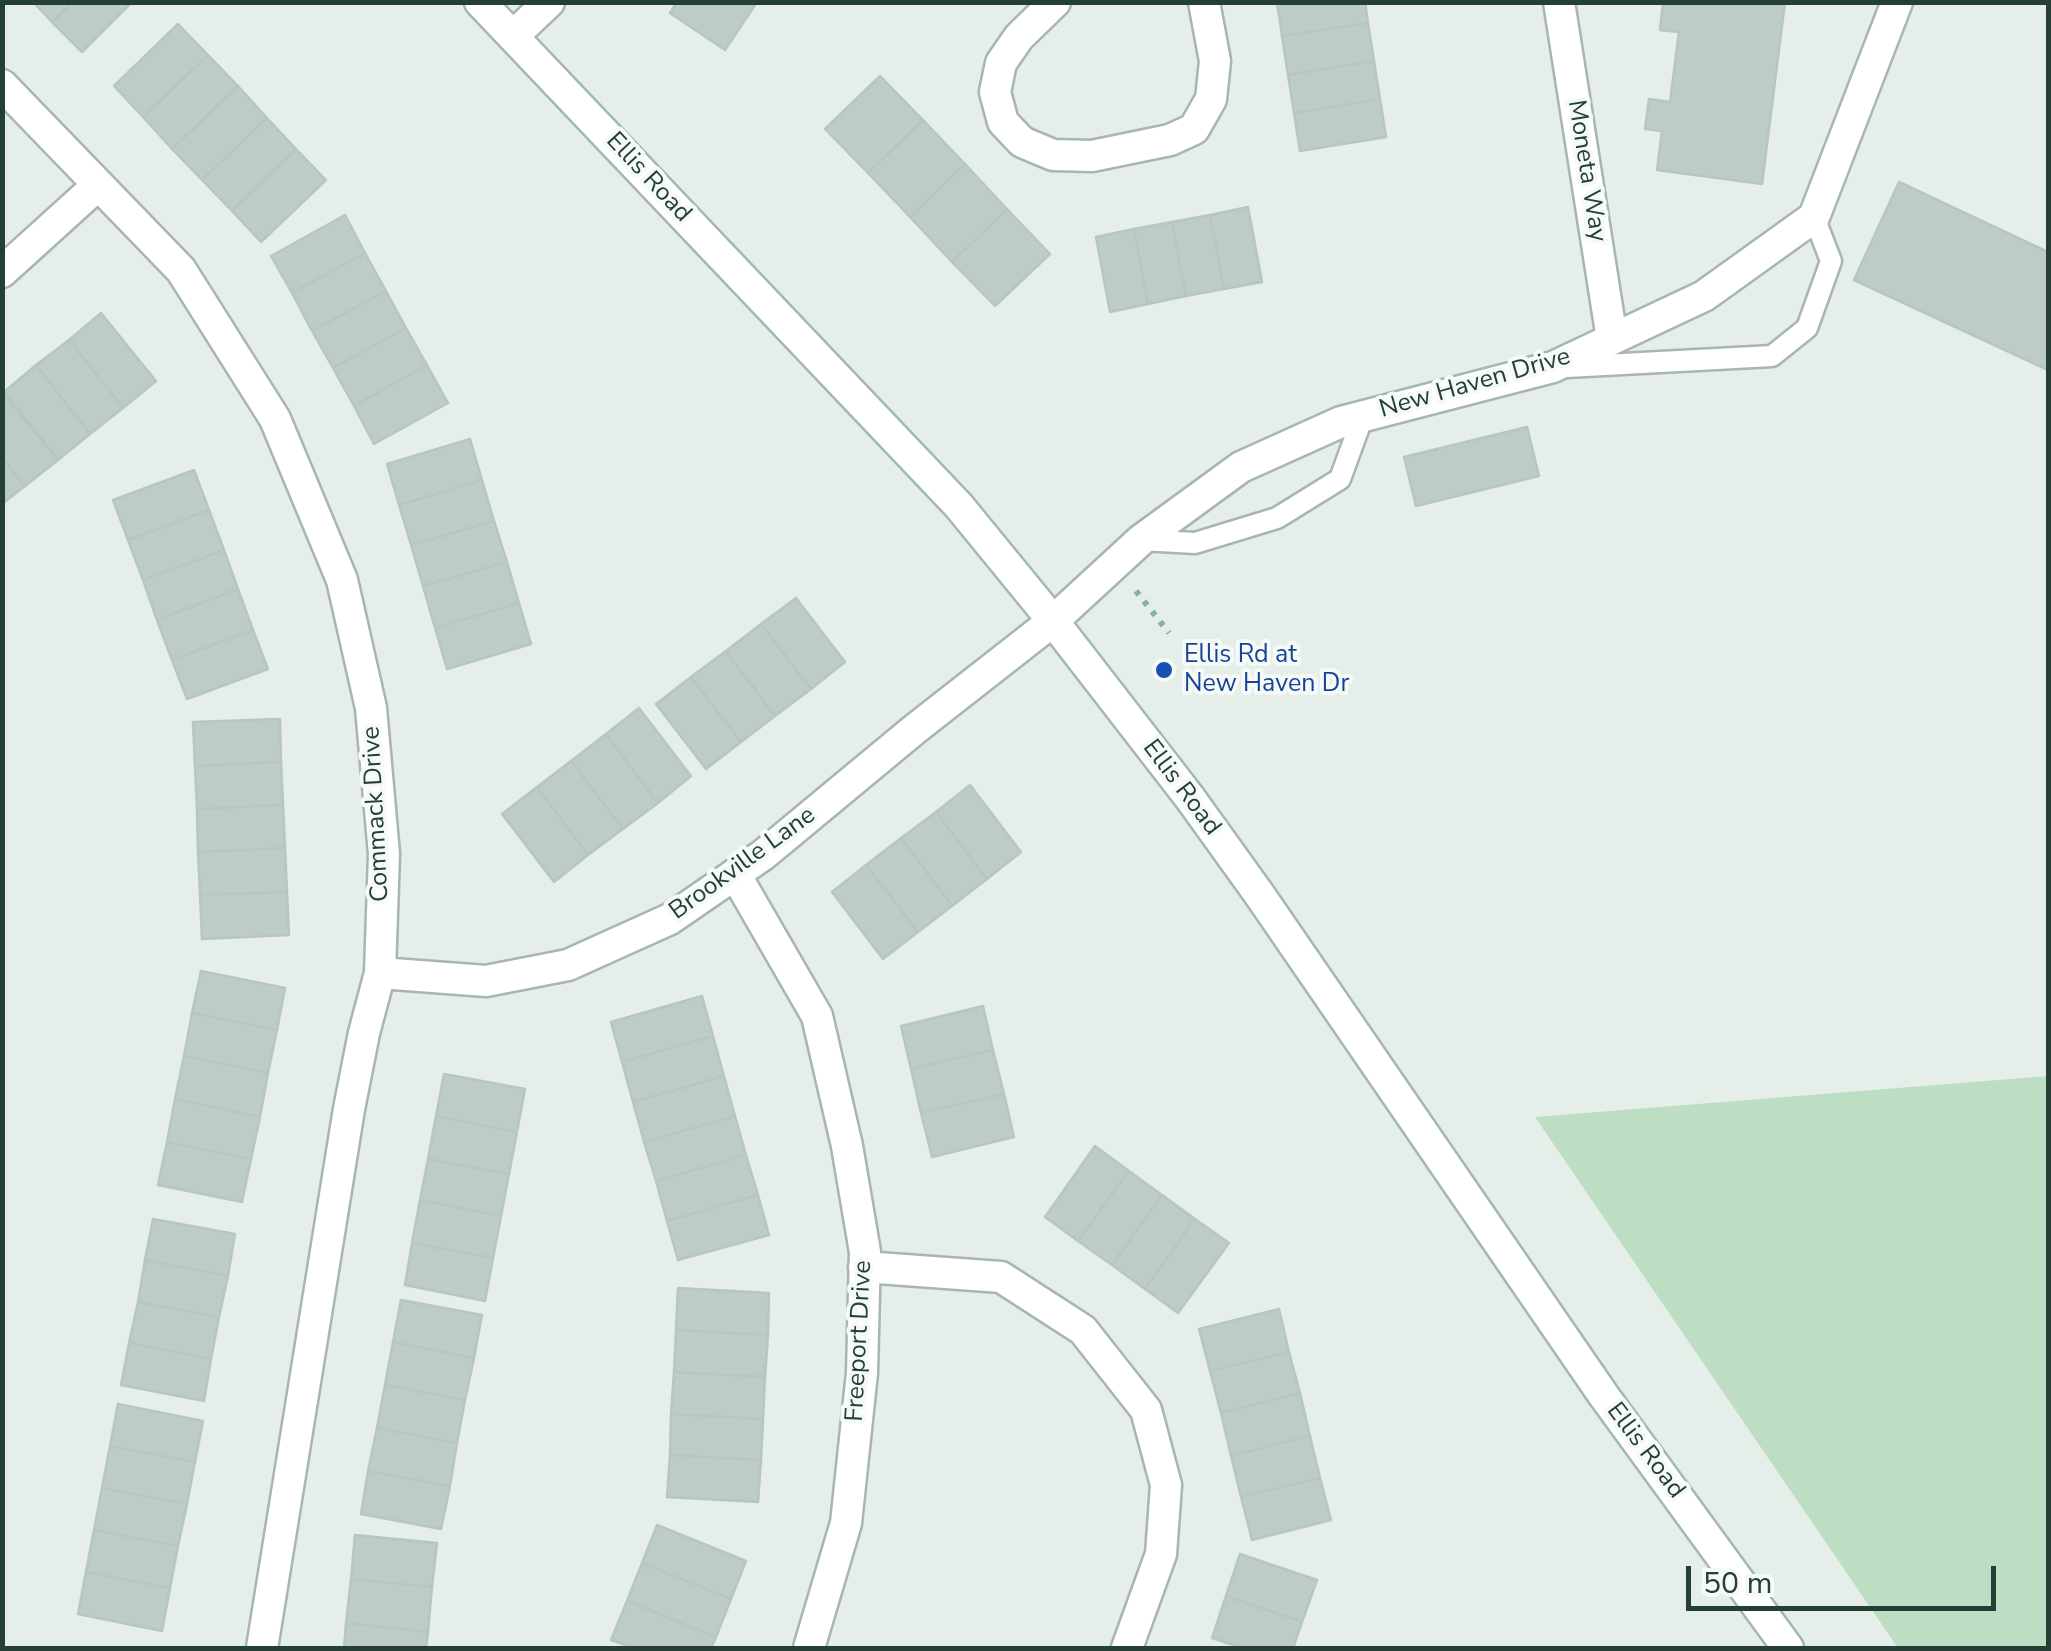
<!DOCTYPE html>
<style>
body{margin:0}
#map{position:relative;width:2051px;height:1651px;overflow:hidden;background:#e5eee9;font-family:"Nunito Sans",sans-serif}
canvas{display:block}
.frame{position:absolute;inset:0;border:5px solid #243f35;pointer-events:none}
.scale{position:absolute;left:1686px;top:1566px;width:310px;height:45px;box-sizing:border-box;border:5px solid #243f35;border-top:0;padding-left:12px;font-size:30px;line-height:35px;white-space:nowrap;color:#243f35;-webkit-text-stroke:8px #f6faf7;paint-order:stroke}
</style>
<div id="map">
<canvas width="2051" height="1651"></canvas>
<div class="frame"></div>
<div class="scale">50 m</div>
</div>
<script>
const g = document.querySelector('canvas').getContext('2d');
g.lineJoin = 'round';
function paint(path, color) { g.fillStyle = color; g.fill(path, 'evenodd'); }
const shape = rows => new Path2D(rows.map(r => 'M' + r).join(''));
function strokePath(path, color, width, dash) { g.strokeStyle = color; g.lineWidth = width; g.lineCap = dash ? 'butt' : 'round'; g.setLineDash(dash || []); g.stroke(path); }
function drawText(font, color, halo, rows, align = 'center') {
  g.font = font + ' "Nunito Sans",sans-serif'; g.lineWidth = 8; g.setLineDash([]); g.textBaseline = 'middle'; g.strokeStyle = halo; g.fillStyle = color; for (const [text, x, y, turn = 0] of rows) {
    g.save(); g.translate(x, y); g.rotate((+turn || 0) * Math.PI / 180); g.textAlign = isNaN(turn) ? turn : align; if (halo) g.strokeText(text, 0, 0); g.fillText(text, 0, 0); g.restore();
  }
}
const green = shape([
 [2048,1076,2048,1648,1898,1648,1535,1117]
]);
const building = shape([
 [33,2,72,2,52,22,33,2],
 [72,2,132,2,82,52,52,22,72,2],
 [677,2,757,2,725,50,670,13,677,2],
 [1277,2,1365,2,1368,23,1282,36,1277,2],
 [1663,2,1785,2,1762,184,1657,170,1662,131,1645,129,1649,99,1670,102,1679,32,1660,30,1663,2],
 [1368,23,1374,61,1288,75,1282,36,1368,23],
 [178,24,208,55,143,117,114,86,178,24],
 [208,55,238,86,172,149,143,117,208,55],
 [1374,61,1380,99,1294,113,1288,75,1374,61],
 [880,76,923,120,868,173,825,129,880,76],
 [238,86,267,118,202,180,172,149,238,86],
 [1380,99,1386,137,1300,151,1294,113,1380,99],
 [267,118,296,149,232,211,202,180,267,118],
 [923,120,965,164,910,217,868,173,923,120],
 [296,149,326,180,261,242,232,211,296,149],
 [965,164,1007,209,952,262,910,217,965,164],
 [1899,182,2048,252,2048,370,1854,280,1899,182],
 [1248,207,1262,282,1224,289,1210,215,1248,207],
 [1007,209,1050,254,995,306,952,262,1007,209],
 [345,215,365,253,292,293,271,256,345,215],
 [1210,215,1224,289,1186,296,1172,222,1210,215],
 [1172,222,1186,296,1148,304,1134,229,1172,222],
 [1134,229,1148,304,1110,312,1096,237,1134,229],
 [365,253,386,291,312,331,292,293,365,253],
 [386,291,406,328,333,368,312,331,386,291],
 [101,313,156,381,123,408,69,340,101,313],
 [406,328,427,365,354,406,333,368,406,328],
 [69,340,123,408,90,434,36,365,69,340],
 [36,365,90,434,58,460,4,392,36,365],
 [427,365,448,403,374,444,354,406,427,365],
 [2,392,58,460,25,486,2,458,2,392],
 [1527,427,1539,476,1416,506,1404,457,1527,427],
 [470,439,482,480,399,505,387,464,470,439],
 [2,458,25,486,2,504,2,458],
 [194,470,209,510,128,540,113,500,194,470],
 [482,480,494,521,411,545,399,505,482,480],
 [209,510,224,550,143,580,128,540,209,510],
 [494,521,507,562,423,586,411,545,494,521],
 [224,550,238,589,157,620,143,580,224,550],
 [507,562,519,603,435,628,423,586,507,562],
 [238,589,253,630,172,660,157,620,238,589],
 [796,598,845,662,811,689,761,624,796,598],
 [519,603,531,644,447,669,435,628,519,603],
 [761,624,811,689,775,716,726,651,761,624],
 [253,630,268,669,187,699,172,660,253,630],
 [726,651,775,716,741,742,691,677,726,651],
 [691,677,741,742,706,769,656,704,691,677],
 [639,708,691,776,658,803,606,734,639,708],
 [280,719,281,762,195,766,193,722,280,719],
 [606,734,658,803,623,829,571,761,606,734],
 [571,761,623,829,588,855,537,787,571,761],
 [281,762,283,805,197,809,195,766,281,762],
 [970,785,1021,852,987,879,936,812,970,785],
 [537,787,588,855,554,882,502,814,537,787],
 [283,805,285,848,198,852,197,809,283,805],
 [936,812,987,879,952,906,901,838,936,812],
 [901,838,952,906,918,932,866,865,901,838],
 [285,848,287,892,200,895,198,852,285,848],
 [866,865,918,932,883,959,832,892,866,865],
 [287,892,289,935,202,939,200,895,287,892],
 [201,971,285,988,277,1030,192,1013,201,971],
 [702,996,713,1036,622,1062,611,1022,702,996],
 [983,1006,993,1050,911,1069,901,1026,983,1006],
 [192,1013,277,1030,268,1073,184,1056,192,1013],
 [713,1036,724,1076,633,1102,622,1062,713,1036],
 [993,1050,1004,1094,921,1113,911,1069,993,1050],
 [184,1056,268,1073,260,1117,175,1099,184,1056],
 [444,1074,525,1089,517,1132,436,1116,444,1074],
 [724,1076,735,1116,644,1142,633,1102,724,1076],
 [1004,1094,1014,1137,932,1157,921,1113,1004,1094],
 [175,1099,260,1117,251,1159,167,1142,175,1099],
 [436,1116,517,1132,509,1174,428,1159,436,1116],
 [735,1116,746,1155,656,1181,644,1142,735,1116],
 [167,1142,251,1159,242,1202,158,1185,167,1142],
 [1095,1146,1129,1171,1078,1241,1045,1217,1095,1146],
 [746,1155,758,1195,667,1221,656,1181,746,1155],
 [428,1159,509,1174,501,1216,420,1200,428,1159],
 [1129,1171,1162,1195,1112,1265,1078,1241,1129,1171],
 [758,1195,769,1235,678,1260,667,1221,758,1195],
 [1162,1195,1195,1219,1145,1289,1112,1265,1162,1195],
 [420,1200,501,1216,493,1258,412,1243,420,1200],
 [153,1219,235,1234,228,1276,145,1260,153,1219],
 [1195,1219,1229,1243,1178,1313,1145,1289,1195,1219],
 [412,1243,493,1258,485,1301,405,1285,412,1243],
 [145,1260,228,1276,219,1317,138,1302,145,1260],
 [678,1288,769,1293,768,1335,676,1330,678,1288],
 [401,1300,482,1315,474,1358,393,1342,401,1300],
 [138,1302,219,1317,211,1359,129,1343,138,1302],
 [1279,1309,1289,1352,1210,1371,1199,1329,1279,1309],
 [676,1330,768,1335,765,1377,674,1372,676,1330],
 [393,1342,474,1358,465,1400,385,1385,393,1342],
 [129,1343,211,1359,204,1401,121,1385,129,1343],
 [1289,1352,1300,1393,1221,1413,1210,1371,1289,1352],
 [674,1372,765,1377,763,1419,671,1414,674,1372],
 [385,1385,465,1400,457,1443,377,1428,385,1385],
 [1300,1393,1310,1436,1231,1456,1221,1413,1300,1393],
 [118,1404,203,1421,195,1462,110,1446,118,1404],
 [671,1414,763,1419,761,1460,670,1455,671,1414],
 [377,1428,457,1443,450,1486,368,1471,377,1428],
 [1310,1436,1320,1478,1241,1497,1231,1456,1310,1436],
 [110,1446,195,1462,187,1504,102,1488,110,1446],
 [670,1455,761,1460,758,1502,667,1497,670,1455],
 [368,1471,450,1486,441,1529,361,1514,368,1471],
 [1320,1478,1331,1520,1252,1540,1241,1497,1320,1478],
 [102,1488,187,1504,178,1546,94,1530,102,1488],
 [657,1525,746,1561,731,1599,642,1563,657,1525],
 [94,1530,178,1546,170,1588,86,1572,94,1530],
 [355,1535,437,1543,432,1587,351,1579,355,1535],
 [1240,1554,1317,1580,1302,1622,1226,1596,1240,1554],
 [642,1563,731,1599,716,1637,627,1601,642,1563],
 [86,1572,170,1588,162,1631,78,1614,86,1572],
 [351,1579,432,1587,428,1632,346,1623,351,1579],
 [1226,1596,1302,1622,1293,1648,1242,1648,1212,1638,1226,1596],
 [627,1601,716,1637,711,1648,634,1648,611,1640,627,1601],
 [346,1623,428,1632,426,1648,344,1648,346,1623]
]);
const path = shape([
 [1136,591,1169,633]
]);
const service = shape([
 [1567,367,1772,356,1807,328,1831,261,1814,217],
 [1141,540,1195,543,1277,518,1340,479,1363,416]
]);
const minor = shape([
 [1055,2,1019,37,1001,63,995,92,1003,122,1022,142,1053,155,1092,156,1170,140,1194,129,1211,99,1215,61,1204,2],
 [1559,2,1612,339],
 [513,36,549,2],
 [2,85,181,270,275,419,342,580,371,708,384,854,380,973,364,1033,349,1109,262,1648],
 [2,272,98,185],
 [735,874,817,1016,847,1146,865,1252,862,1373,846,1523,809,1648],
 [380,973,486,981,568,965,670,919,763,855,915,729,1053,621,1141,540,1241,467,1341,422,1553,367,1704,296,1814,217,1897,2],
 [864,1267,1001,1277,1083,1330,1146,1410,1166,1485,1161,1554,1127,1648]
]);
const secondary = shape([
 [480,2,959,506,1053,621,1190,798,1259,894,1604,1396,1788,1648]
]);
const markers = [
 [1164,670,10,"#1a4fb4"]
];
const streetNames = [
 ["Moneta Way",1586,171,81],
 ["Ellis Road",648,178,47],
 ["New Haven Drive",1475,384,-16],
 ["Ellis Road",1181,788,53],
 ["Commack Drive",377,814,-93],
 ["Brookville Lane",743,864,-36],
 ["Freeport Drive",860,1341,-87],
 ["Ellis Road",1645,1451,53]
];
const transitNames = [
 ["Ellis Rd at",1184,656],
 ["New Haven Dr",1184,685]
];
paint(green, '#bedec4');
paint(building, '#bdccc4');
strokePath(building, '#b7c7bf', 2.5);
strokePath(service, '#a7b6af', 25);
strokePath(minor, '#a7b6af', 35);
strokePath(secondary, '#a3b9af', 35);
strokePath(path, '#86b19f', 6, [5, 8]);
strokePath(service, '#fff', 20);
strokePath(minor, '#fff', 30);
strokePath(secondary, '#fff', 30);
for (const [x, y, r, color] of markers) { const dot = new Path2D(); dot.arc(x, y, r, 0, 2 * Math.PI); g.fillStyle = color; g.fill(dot); strokePath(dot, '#f6faf7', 4); }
drawText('25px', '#243f35', '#f6faf7', streetNames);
drawText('25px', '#164399', '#f6faf7', transitNames, 'left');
</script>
